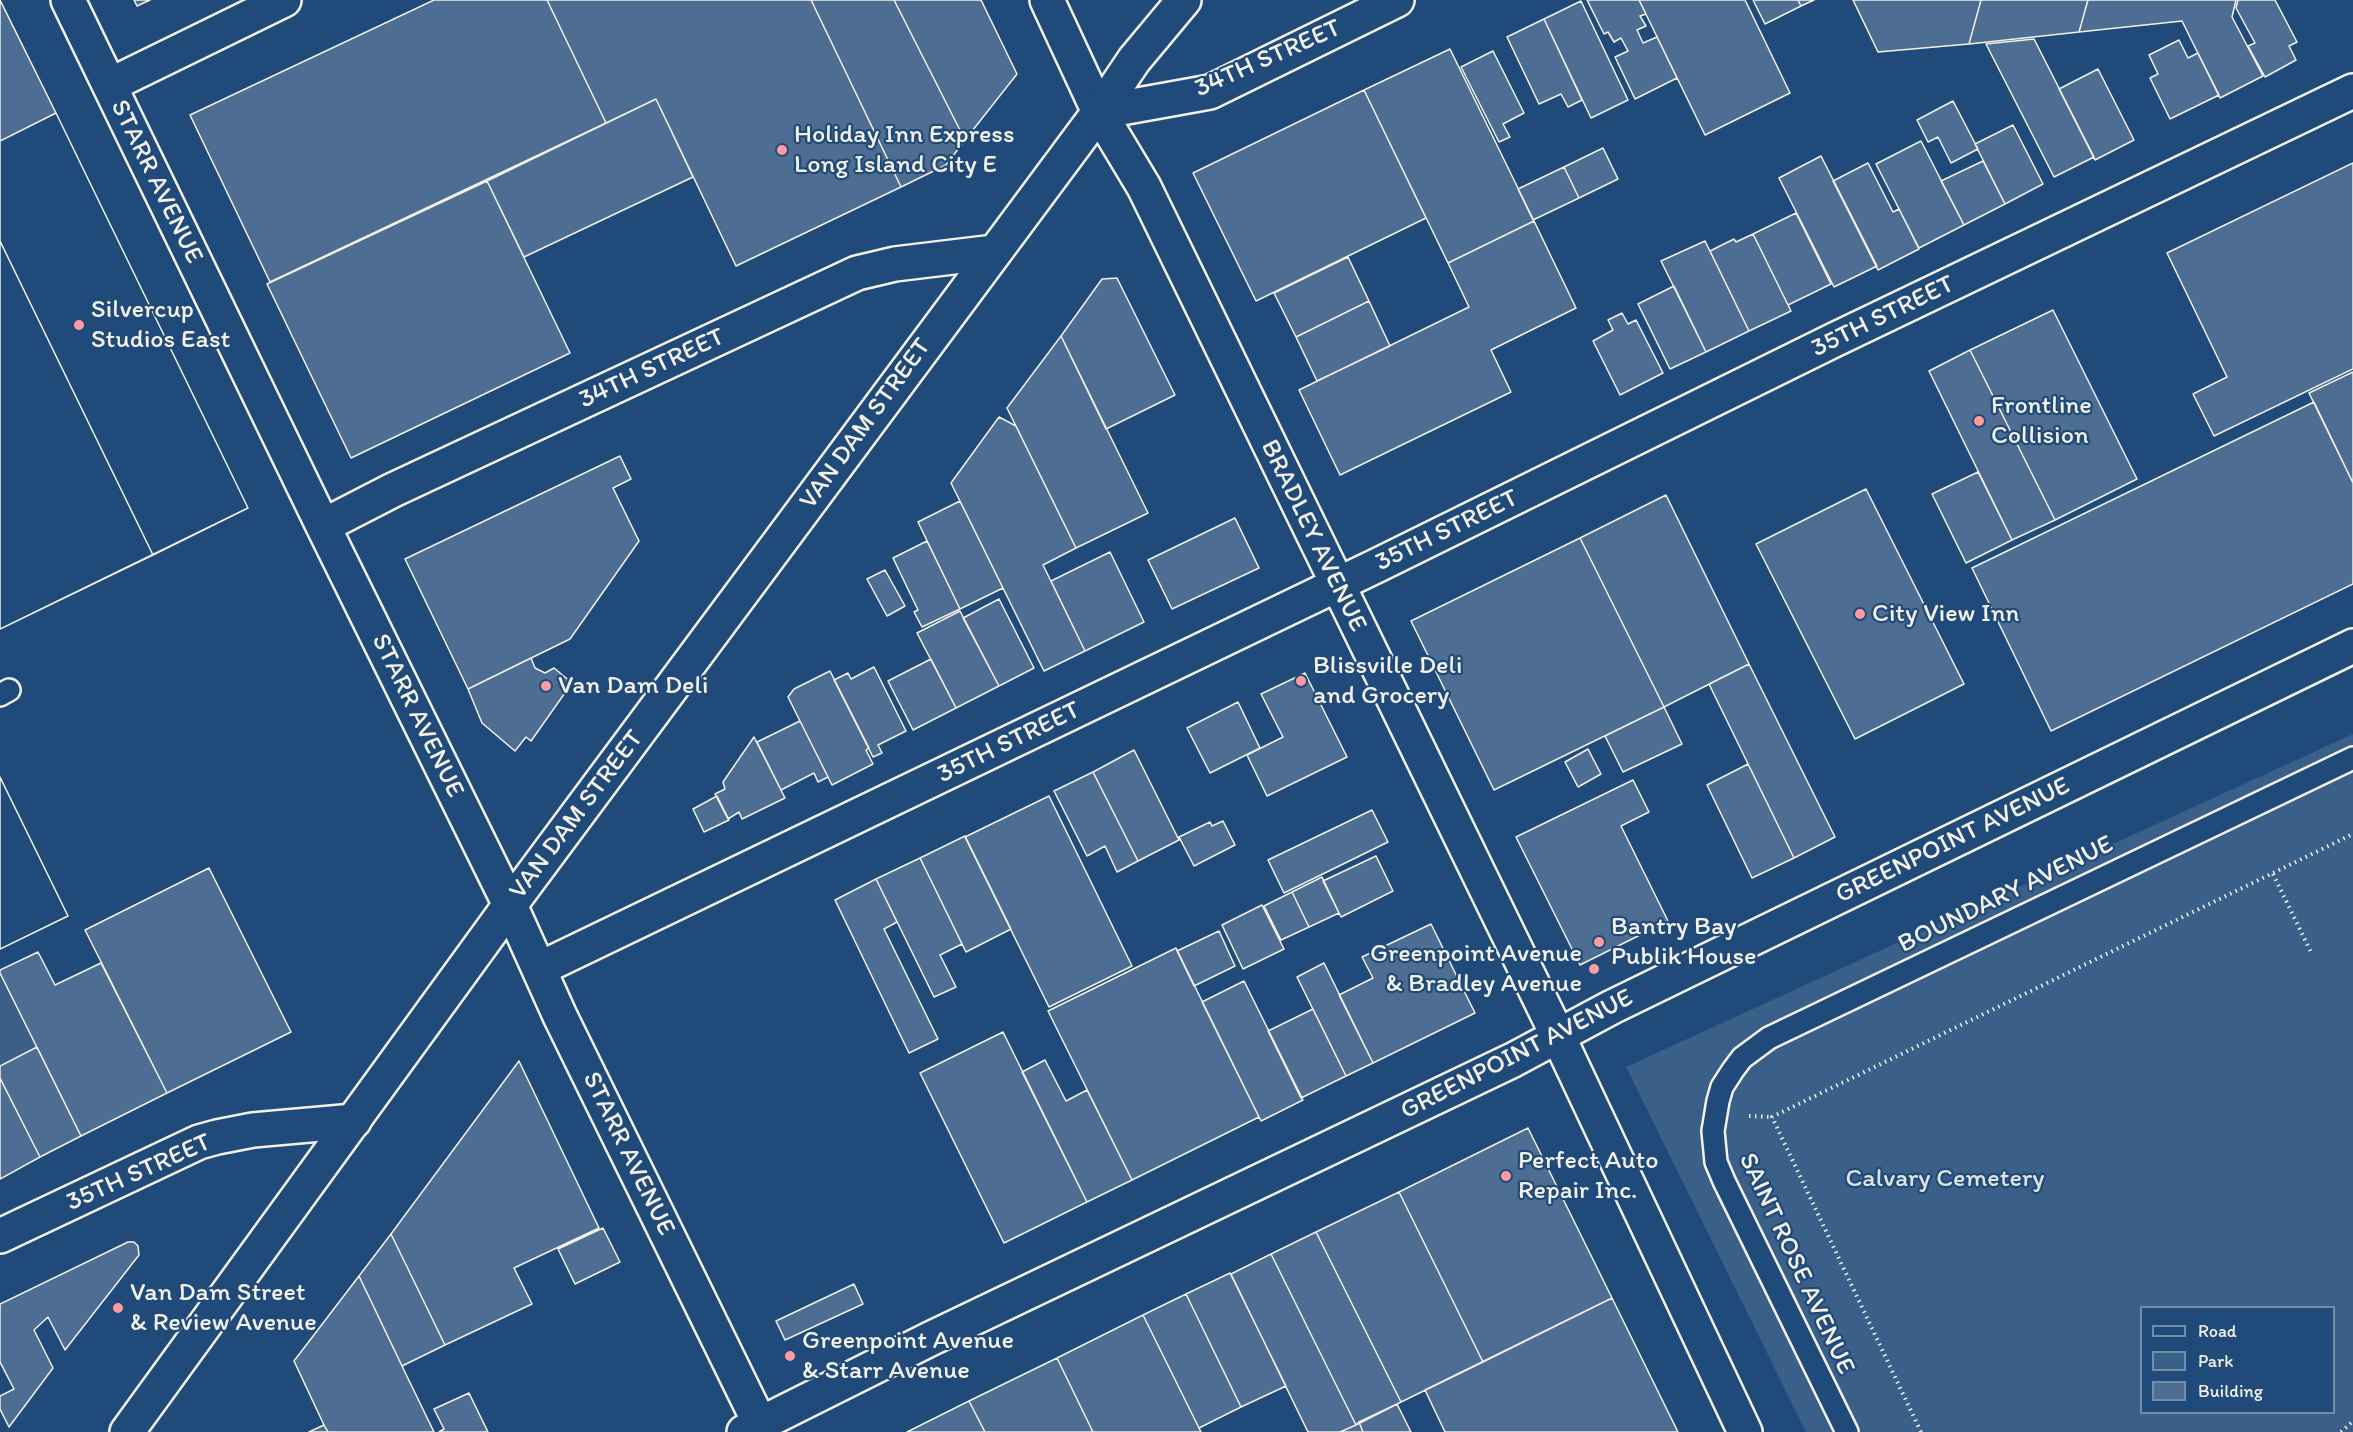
<!DOCTYPE html>
<style>
body{margin:0}
#map{position:relative;width:2353px;height:1432px;overflow:hidden;background:#1f4a7a;font-family:Itim,sans-serif}
canvas{display:block}
.legend{position:absolute;left:2140px;top:1306px;width:195px;height:108px;box-sizing:border-box;background:#1f4a7a;border:2px solid #748da6;margin:0;padding:8px 10px;list-style:none;font-size:18px;color:#f4f1e8}
.legend li{display:flex;align-items:center;gap:12px;height:30px}
.legend b{width:30px;border:2px solid #748da6}
</style>
<div id="map">
<canvas width="2353" height="1432"></canvas>
<ul class="legend">
<li><b style="height:8px;background:#1f4a7a"></b>Road</li>
<li><b style="height:16px;background:#3a5f88"></b>Park</li>
<li><b style="height:16px;background:#4d6e92"></b>Building</li>
</ul>
</div>
<script>
const g = document.querySelector('canvas').getContext('2d');
g.lineJoin = 'round';
function paint(path, color) { g.fillStyle = color; g.fill(path, 'evenodd'); }
const shape = rows => new Path2D(rows.map(r => 'M' + r).join(''));
function strokePath(path, color, width, dash) { g.strokeStyle = color; g.lineWidth = width; g.lineCap = dash ? 'butt' : 'round'; g.setLineDash(dash || []); g.stroke(path); }
function drawText(font, color, halo, rows, align = 'center') {
  g.font = font + ' Itim,sans-serif'; g.lineWidth = 4.5; g.setLineDash([]); g.textBaseline = 'middle'; g.strokeStyle = halo; g.fillStyle = color; for (const [text, x, y, turn = 0] of rows) {
    g.save(); g.translate(x, y); g.rotate((+turn || 0) * Math.PI / 180); g.textAlign = isNaN(turn) ? turn : align; if (halo) g.strokeText(text, 0, 0); g.fillText(text, 0, 0); g.restore();
  }
}
const green = shape([
 [2353,734,2353,1432,1806,1432,1626,1067],
 [2142,1308,2334,1308,2334,1412,2142,1412],
 [0,973,37,1047,0,1066]
]);
const building = shape([
 [0,0,56,113,0,141,0,0],
 [134,0,150,0,137,6,134,0],
 [434,0,547,0,606,123,270,282,190,115,434,0],
 [547,0,811,0,901,187,736,266,656,99,606,123,547,0],
 [811,0,894,0,965,140,946,165,901,187,811,0],
 [894,0,981,0,1017,74,965,140,894,0],
 [1587,0,1639,0,1646,14,1640,16,1646,26,1637,30,1643,43,1657,37,1677,78,1635,99,1615,57,1628,51,1621,38,1614,42,1608,32,1604,34,1587,0],
 [1639,0,1745,0,1790,93,1705,135,1639,0],
 [1753,0,1798,0,1801,6,1765,24,1753,0],
 [1798,0,1814,0,1801,6,1798,0],
 [1853,0,1981,0,1969,44,1878,52,1853,0],
 [1981,0,2088,0,2079,32,1969,44,1981,0],
 [2088,0,2236,0,2232,17,2263,76,2220,98,2182,21,2079,32,2088,0],
 [2238,0,2275,0,2297,42,2289,46,2296,60,2265,77,2248,46,2255,43,2236,8,2238,0],
 [1581,1,1628,100,1591,118,1544,19,1581,1],
 [1544,19,1582,100,1568,107,1561,94,1539,104,1507,37,1544,19],
 [2034,39,2094,157,2054,177,1986,44,2034,39],
 [2179,40,2188,58,2198,53,2219,95,2170,119,2150,78,2158,74,2149,55,2179,40],
 [1450,49,1534,221,1448,263,1364,90,1450,49],
 [1493,51,1524,113,1503,124,1510,137,1499,142,1461,67,1493,51],
 [2098,69,2134,140,2095,160,2059,89,2098,69],
 [1364,90,1426,218,1256,301,1193,173,1364,90],
 [656,99,693,177,524,257,487,181,656,99],
 [1953,101,1978,149,1951,163,1938,137,1928,142,1917,120,1953,101],
 [56,113,248,508,0,629,0,141,56,113],
 [56,113,248,508,153,555,0,241,0,141,56,113],
 [2013,125,2043,184,2005,204,1975,144,2013,125],
 [1921,141,1964,225,1919,248,1876,164,1921,141],
 [1603,148,1618,179,1579,198,1564,167,1603,148],
 [1821,156,1877,266,1834,287,1779,178,1821,156],
 [1983,161,2005,204,1964,225,1941,181,1983,161],
 [1868,163,1893,212,1899,209,1919,249,1878,270,1833,181,1868,163],
 [2353,163,2353,369,2214,436,2193,394,2227,377,2167,253,2353,163],
 [1564,167,1579,198,1533,220,1518,189,1564,167],
 [487,181,570,353,351,458,267,284,487,181],
 [1796,213,1831,284,1788,305,1753,234,1796,213],
 [1534,221,1576,308,1491,350,1511,392,1340,475,1299,390,1469,307,1448,263,1534,221],
 [1753,234,1791,311,1749,331,1710,251,1734,239,1736,242,1753,234],
 [0,241,153,555,0,629,0,241],
 [1705,241,1749,331,1706,352,1661,261,1705,241],
 [1348,257,1369,301,1296,337,1274,293,1348,257],
 [1117,278,1175,395,1106,429,1061,336,1102,279,1117,278],
 [1674,286,1706,352,1670,369,1638,304,1674,286],
 [1369,301,1390,346,1317,381,1296,337,1369,301],
 [2053,310,2137,479,2055,520,1970,350,2053,310],
 [1622,313,1628,324,1636,320,1663,373,1620,395,1593,341,1613,330,1608,320,1622,313],
 [1061,336,1148,513,1076,548,1007,408,1061,336],
 [1970,350,2055,520,2012,540,1929,371,1970,350],
 [2353,372,2353,483,2309,393,2353,372],
 [2314,402,2353,483,2353,584,2051,731,1972,568,2314,402],
 [999,417,1016,426,1076,548,1043,565,1085,651,1044,671,951,483,999,417],
 [620,456,631,479,613,488,639,541,570,639,468,689,405,559,620,456],
 [1978,472,2012,540,1966,563,1932,494,1978,472],
 [1866,489,1964,684,1855,739,1756,544,1866,489],
 [1666,495,1749,664,1664,707,1580,538,1666,495],
 [960,501,1003,588,960,609,918,522,960,501],
 [1235,518,1259,568,1172,609,1148,560,1235,518],
 [1580,538,1664,707,1494,790,1411,621,1580,538],
 [927,541,960,609,922,627,914,612,918,610,893,558,927,541],
 [1110,552,1144,622,1085,651,1051,581,1110,552],
 [885,570,905,606,887,616,867,579,885,570],
 [999,599,1034,668,999,686,963,618,999,599],
 [960,611,999,686,956,708,917,633,960,611],
 [531,658,535,668,545,673,554,668,572,683,531,741,526,737,515,751,482,723,468,689,531,658],
 [931,659,956,708,913,730,888,681,931,659],
 [1749,664,1835,837,1794,858,1709,684,1749,664],
 [874,667,906,731,878,745,882,753,873,757,834,680,848,673,851,679,874,667],
 [830,671,869,748,866,750,873,764,832,785,788,697,794,689,830,671],
 [1305,673,1347,757,1267,796,1247,755,1283,737,1261,694,1305,673],
 [1238,702,1260,748,1210,773,1187,728,1238,702],
 [1664,707,1682,744,1623,772,1605,736,1664,707],
 [800,721,828,777,818,782,814,773,781,790,757,742,800,721],
 [754,737,785,798,742,819,739,812,728,819,715,794,725,789,723,782,754,737],
 [1588,749,1601,774,1578,787,1565,762,1588,749],
 [1134,750,1179,840,1138,861,1093,772,1134,750],
 [1748,764,1794,858,1752,878,1707,785,1748,764],
 [1093,772,1138,861,1117,872,1105,846,1087,856,1054,791,1093,772],
 [0,777,68,916,0,949,0,777],
 [0,777,68,916,0,949,0,777],
 [1633,780,1649,812,1621,826,1668,921,1580,965,1516,837,1633,780],
 [717,796,729,820,704,832,693,809,717,796],
 [1049,796,1132,966,1049,1007,965,837,1049,796],
 [1372,810,1388,842,1284,893,1268,860,1372,810],
 [1223,821,1235,845,1194,866,1179,837,1210,822,1212,826,1223,821],
 [965,836,1011,929,966,952,920,858,965,836],
 [1376,856,1393,891,1341,917,1323,881,1376,856],
 [920,858,962,944,940,955,956,987,934,997,876,879,920,858],
 [209,868,291,1032,167,1093,85,930,209,868],
 [1322,877,1339,913,1309,927,1292,892,1322,877],
 [876,879,897,922,884,929,938,1039,909,1053,835,900,876,879],
 [1292,892,1309,927,1281,940,1264,906,1292,892],
 [1262,905,1284,949,1243,969,1222,925,1262,905],
 [1431,924,1475,1013,1373,1063,1339,995,1373,978,1362,957,1431,924],
 [1219,931,1235,966,1194,986,1177,951,1219,931],
 [1176,948,1259,1117,1132,1180,1048,1011,1176,948],
 [38,952,55,985,101,963,167,1093,81,1136,0,973,0,970,38,952],
 [1324,963,1373,1063,1346,1076,1297,977,1324,963],
 [1244,981,1303,1100,1261,1121,1202,1002,1244,981],
 [1313,1009,1346,1076,1301,1098,1268,1031,1313,1009],
 [1003,1032,1087,1202,1004,1243,920,1073,1003,1032],
 [37,1047,81,1136,40,1157,0,1078,0,1066,37,1047],
 [1045,1060,1066,1101,1087,1090,1132,1180,1087,1202,1022,1072,1045,1060],
 [519,1061,599,1228,514,1268,532,1304,445,1345,391,1234,519,1061],
 [0,1078,40,1157,0,1179,0,1078],
 [1528,1128,1612,1298,1483,1362,1399,1192,1528,1128],
 [1399,1192,1483,1362,1401,1402,1316,1232,1399,1192],
 [603,1228,620,1262,575,1284,558,1249,603,1228],
 [1316,1232,1401,1402,1356,1425,1271,1254,1316,1232],
 [391,1234,445,1345,402,1366,359,1276,391,1234],
 [128,1242,134,1242,138,1246,139,1255,65,1350,48,1317,34,1330,53,1368,9,1427,0,1409,0,1396,14,1389,0,1362,0,1304,128,1242],
 [1271,1254,1356,1425,1340,1432,1308,1432,1231,1274,1271,1254],
 [1230,1273,1286,1386,1241,1407,1186,1294,1230,1273],
 [359,1276,402,1366,434,1432,328,1432,324,1425,294,1361,359,1276],
 [854,1284,863,1304,785,1340,776,1321,854,1284],
 [1186,1294,1241,1407,1199,1428,1143,1315,1186,1294],
 [1612,1298,1678,1432,1445,1432,1425,1390,1612,1298],
 [1143,1315,1199,1428,1201,1432,1093,1432,1057,1358,1143,1315],
 [1057,1358,1093,1432,985,1432,969,1401,1057,1358],
 [469,1393,488,1432,439,1432,444,1429,434,1409,469,1393],
 [969,1401,985,1432,907,1432,969,1401],
 [1397,1404,1411,1432,1363,1432,1359,1422,1397,1404],
 [1359,1422,1363,1432,1340,1432,1356,1425,1359,1422],
 [324,1425,328,1432,309,1432,324,1425]
]);
const path = shape([
 [2273,874,2311,952],
 [1749,1116,1772,1117],
 [1921,1432,1772,1117,2353,834],
 [2341,1432,2353,1421]
]);
const service = shape([
 [0,695,9,690],
 [1847,1432,1724,1181,1716,1162,1713,1131,1718,1101,1722,1087,1733,1070,1742,1058,1769,1038,2353,758]
]);
const minor = shape([
 [68,0,323,526,510,905,560,1016,764,1432],
 [1047,0,1099,112,1144,187,1558,1036,1745,1432],
 [110,85,284,0],
 [1099,112,1210,92,1397,0],
 [323,526,393,490,857,273,895,264,994,252],
 [539,969,1378,565,1834,340,2353,91],
 [0,1236,199,1142,217,1137,253,1130,354,1121]
]);
const primary = shape([
 [127,1432,510,905,1099,112,1134,60,1184,0],
 [744,1432,932,1338,1513,1060,1612,1007,2353,646]
]);
const markers = [
 [782,150,6,"#ff9aa2"],
 [79,325,6,"#ff9aa2"],
 [1979,421,6,"#ff9aa2"],
 [1860,614,6,"#ff9aa2"],
 [1301,681,6,"#ff9aa2"],
 [546,686,6,"#ff9aa2"],
 [1599,942,6,"#ff9aa2"],
 [1594,969,6,"#ff9aa2"],
 [1506,1176,6,"#ff9aa2"],
 [118,1308,6,"#ff9aa2"],
 [790,1356,6,"#ff9aa2"]
];
const streetNames = [
 ["34TH STREET",1268,59,-24],
 ["STARR AVENUE",156,182,64],
 ["35TH STREET",1883,317,-26],
 ["34TH STREET",652,369,-25],
 ["VAN DAM STREET",866,424,-54],
 ["35TH STREET",1447,531,-26],
 ["BRADLEY AVENUE",1313,536,64],
 ["STARR AVENUE",417,716,64],
 ["35TH STREET",1009,743,-26],
 ["VAN DAM STREET",577,815,-53],
 ["GREENPOINT AVENUE",1953,841,-26],
 ["BOUNDARY AVENUE",2006,895,-26],
 ["GREENPOINT AVENUE",1517,1055,-27],
 ["STARR AVENUE",628,1154,64],
 ["35TH STREET",139,1173,-24],
 ["SAINT ROSE AVENUE",1796,1264,65]
];
const poiNames = [
 ["Holiday Inn Express",794,135],
 ["Long Island City E",794,165],
 ["Silvercup",91,310],
 ["Studios East",91,340],
 ["Frontline",1991,406],
 ["Collision",1991,436],
 ["City View Inn",1872,614],
 ["Blissville Deli",1313,666],
 ["and Grocery",1313,696],
 ["Van Dam Deli",558,686],
 ["Bantry Bay",1611,927],
 ["Publik House",1611,957],
 ["Greenpoint Avenue",1582,954,"right"],
 ["& Bradley Avenue",1582,984,"right"],
 ["Perfect Auto",1518,1161],
 ["Repair Inc.",1518,1191],
 ["Van Dam Street",130,1293],
 ["& Review Avenue",130,1323],
 ["Greenpoint Avenue",802,1341],
 ["& Starr Avenue",802,1371]
];
const parkNames = [
 ["Calvary Cemetery",1945,1179]
];
paint(green, '#3a5f88');
paint(building, '#4d6e92');
strokePath(building, '#f4f1e8', 1.5);
strokePath(service, '#f4f1e8', 26);
strokePath(minor, '#f4f1e8', 38);
strokePath(primary, '#f4f1e8', 38);
strokePath(path, '#f4f1e8', 4, [1.5, 4.5]);
strokePath(service, '#1f4a7a', 21);
strokePath(minor, '#1f4a7a', 33);
strokePath(primary, '#1f4a7a', 33);
for (const [x, y, r, color] of markers) { const dot = new Path2D(); dot.arc(x, y, r, 0, 2 * Math.PI); g.fillStyle = color; g.fill(dot); strokePath(dot, '#1f4a7a', 2); }
drawText('26px', '#f4f1e8', '#1f4a7a', streetNames);
drawText('26px', '#f4f1e8', '#1f4a7a', poiNames, 'left');
drawText('26px', '#e1e2de', '#1f4a7a', parkNames);
</script>
